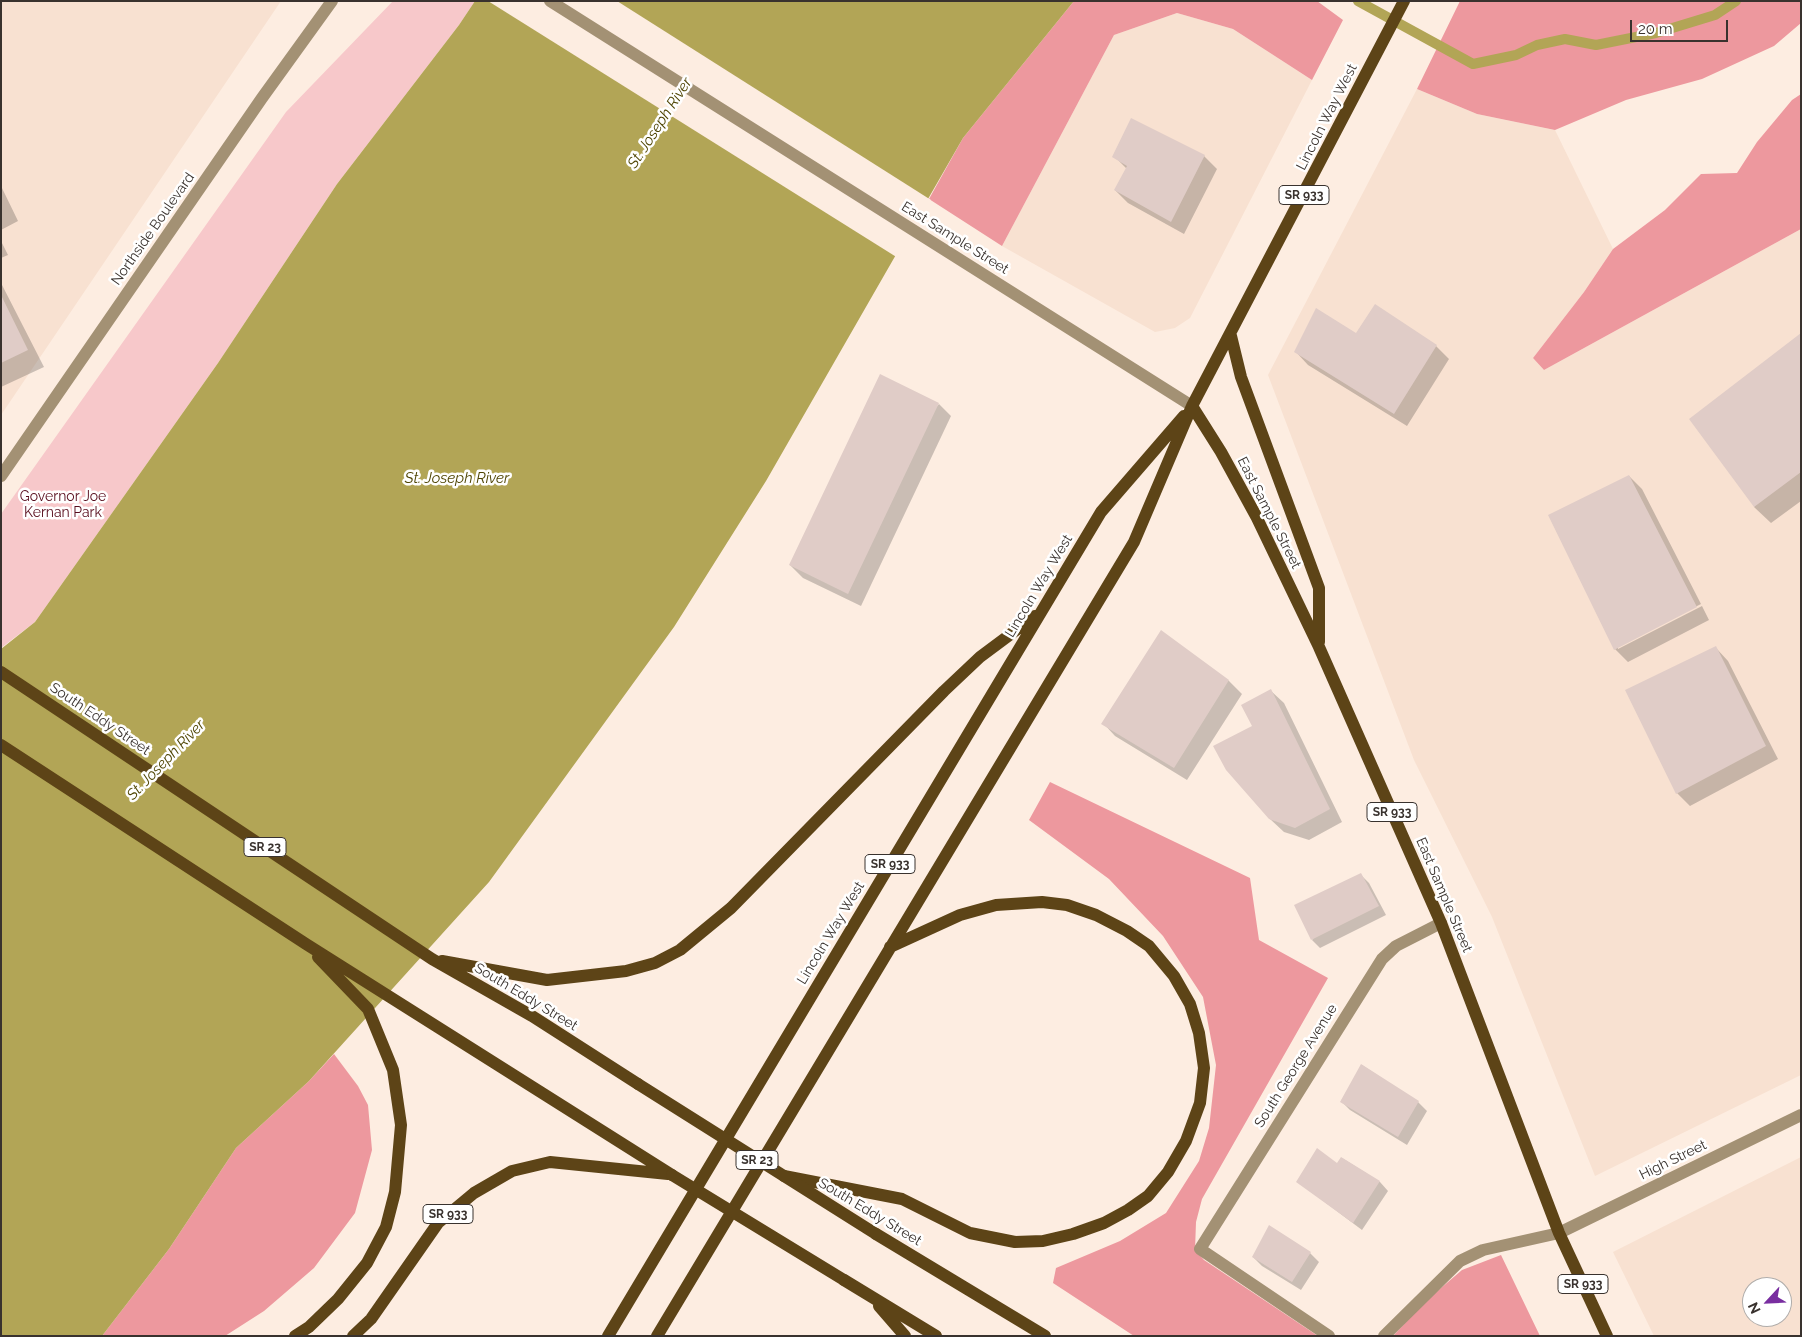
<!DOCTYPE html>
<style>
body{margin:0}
#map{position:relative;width:1802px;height:1337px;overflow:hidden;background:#fdede1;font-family:Raleway,sans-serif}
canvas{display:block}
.frame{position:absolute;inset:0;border:2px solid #39322e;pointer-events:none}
.north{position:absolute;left:1742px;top:1277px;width:50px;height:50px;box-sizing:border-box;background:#fff;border:1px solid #b0adab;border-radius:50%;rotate:245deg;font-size:14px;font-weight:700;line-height:20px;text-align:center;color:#39322e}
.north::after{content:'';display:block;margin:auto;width:18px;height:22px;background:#792ea0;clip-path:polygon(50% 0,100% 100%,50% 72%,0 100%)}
.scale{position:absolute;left:1630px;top:20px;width:98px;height:22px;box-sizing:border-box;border:2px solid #39322e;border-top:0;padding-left:6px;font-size:15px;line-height:18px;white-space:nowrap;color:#39322e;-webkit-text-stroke:4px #fff;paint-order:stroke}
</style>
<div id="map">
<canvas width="1802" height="1337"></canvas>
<div class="frame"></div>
<div class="north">N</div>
<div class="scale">20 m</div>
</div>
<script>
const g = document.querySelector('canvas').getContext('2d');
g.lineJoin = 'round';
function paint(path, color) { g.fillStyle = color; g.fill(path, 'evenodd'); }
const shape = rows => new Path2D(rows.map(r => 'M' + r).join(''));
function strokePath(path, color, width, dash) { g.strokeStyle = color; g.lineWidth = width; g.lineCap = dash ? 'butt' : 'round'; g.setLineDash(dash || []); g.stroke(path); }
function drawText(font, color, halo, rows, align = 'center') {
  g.font = font + ' Raleway,sans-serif'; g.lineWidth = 5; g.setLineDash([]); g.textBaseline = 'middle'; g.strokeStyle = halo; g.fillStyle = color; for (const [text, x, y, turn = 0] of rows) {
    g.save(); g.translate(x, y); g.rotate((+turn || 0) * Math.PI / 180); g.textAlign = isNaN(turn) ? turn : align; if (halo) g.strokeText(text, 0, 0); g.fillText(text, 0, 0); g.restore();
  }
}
const built = shape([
 [1,1,281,1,1,415],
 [1177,13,1233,29,1312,80,1190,318,1175,328,1155,332,1002,246,1114,35],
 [1417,89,1477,114,1555,130,1613,249,1584,292,1533,358,1544,370,1801,229,1801,1075,1595,1176,1492,917,1414,760,1268,375],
 [1801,1157,1801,1336,1654,1336,1613,1252],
 [1752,1287,1782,1287,1782,1317,1752,1317]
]);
const green = shape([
 [393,1,475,1,459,25,337,184,218,363,35,622,1,648,1,514,286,112]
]);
const forest = shape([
 [1074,1,1317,1,1343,20,1312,80,1233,29,1177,13,1114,35,1002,246,929,199,963,138],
 [1460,1,1801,1,1801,23,1774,46,1702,79,1626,100,1555,130,1477,114,1417,89],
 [1801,94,1801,229,1544,370,1533,358,1584,292,1613,249,1665,210,1701,174,1737,173,1757,142,1792,100],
 [1050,782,1250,878,1259,940,1328,978,1202,1199,1196,1222,1195,1250,1204,1260,1318,1336,1134,1336,1053,1283,1056,1268,1120,1241,1166,1213,1199,1161,1209,1128,1216,1065,1203,997,1163,936,1109,879,1029,820],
 [334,1054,358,1086,368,1105,372,1150,355,1213,314,1268,264,1311,225,1336,102,1336,169,1249,236,1148,309,1081],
 [1501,1255,1540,1336,1393,1336,1427,1300,1462,1270]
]);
const water = shape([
 [475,1,1074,1,963,138,766,481,674,627,489,882,309,1081,236,1148,169,1249,102,1336,1,1336,1,649,35,622,218,363,337,184,459,25]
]);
const pier = shape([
 [488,1,617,1,931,200,898,258]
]);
const shadow = shape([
 [1114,156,1204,156,1217,169,1184,234,1128,203,1115,190,1127,169],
 [1,186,18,221,1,230],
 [1,241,8,255,1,258],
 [1,283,44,367,1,387],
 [1376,306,1436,346,1449,359,1407,426,1308,365,1296,352,1357,334],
 [1801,334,1801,501,1771,523,1754,507],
 [939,404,951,416,861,606,803,578,790,565],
 [1629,476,1642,489,1701,604,1618,646,1618,649,1702,606,1709,620,1628,662,1615,649],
 [1161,632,1229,681,1242,694,1187,780,1115,736,1103,723],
 [1716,648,1728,661,1778,759,1690,806,1677,793],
 [1271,691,1284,703,1342,822,1309,840,1284,832,1270,819,1254,727],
 [1360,874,1369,883,1386,915,1320,948,1312,940],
 [1362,1065,1418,1102,1427,1111,1407,1145,1350,1110,1341,1101],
 [1342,1158,1380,1182,1388,1191,1362,1230,1298,1182,1337,1164],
 [1310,1253,1319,1262,1301,1290,1262,1266,1253,1257]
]);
const stream = shape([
 [1358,1,1473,64,1516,55,1537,45,1565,39,1596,45,1656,33,1715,15,1736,1]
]);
const building = shape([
 [1131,118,1205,155,1171,222,1114,190,1127,166,1112,157],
 [1,295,28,350,1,363],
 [1375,304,1437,345,1394,414,1294,352,1316,308,1356,333],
 [1801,333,1801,472,1754,507,1689,419],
 [880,374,939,403,848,594,789,565],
 [1629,475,1697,607,1614,650,1548,515],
 [1161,630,1229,680,1174,768,1101,724],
 [1716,646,1766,746,1676,794,1625,690],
 [1271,689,1330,809,1295,828,1269,819,1226,770,1213,746,1252,726,1241,705],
 [1361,873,1379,906,1311,940,1294,905],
 [1361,1064,1419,1101,1398,1137,1340,1102],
 [1317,1148,1337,1163,1341,1157,1380,1181,1353,1223,1296,1182],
 [1269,1225,1311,1252,1292,1282,1252,1257]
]);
const minor = shape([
 [550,1,1192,406],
 [1,476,262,98,332,1],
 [1329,1336,1200,1249,1382,959,1396,946,1441,923],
 [1384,1336,1460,1261,1483,1250,1559,1233,1801,1115]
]);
const major = shape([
 [1231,336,1241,377,1319,588,1319,642],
 [1192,406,1221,452,1256,516,1319,647,1441,923,1559,1233,1607,1336],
 [1,672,432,959,532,1016,638,1084],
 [1,745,306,944,672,1175],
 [442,961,547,980,626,971,655,963,680,950,731,908,944,691,980,657,1035,616],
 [784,1176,902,1199,970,1233,1015,1242,1043,1241,1073,1234,1104,1223,1128,1210,1148,1196,1168,1172,1186,1141,1200,1103,1204,1068,1199,1033,1190,1004,1174,976,1149,946,1127,931,1096,915,1067,905,1042,902,996,905,960,915,890,947],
 [876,1234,1045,1336],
 [844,1280,936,1336],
 [879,1306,905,1336],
 [295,1336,309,1327,338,1299,367,1263,386,1227,395,1192,401,1125,393,1070,368,1009,318,957],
 [353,1336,371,1319,438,1223,474,1193,512,1171,550,1162,668,1174],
 [608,1336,1101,512,1184,416],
 [657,1336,1134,542,1192,406,1404,1]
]);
const majorBridge = shape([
 [638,1084,876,1234],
 [672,1175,844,1280]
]);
const shields = [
 [1304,195,50],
 [1392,812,50],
 [265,847,42],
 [890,864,50],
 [757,1160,42],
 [448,1214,50],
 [1583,1284,50]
];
const shieldNames = [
 ["SR 933",1304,195],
 ["SR 933",1392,812],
 ["SR 23",265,847],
 ["SR 933",890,864],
 ["SR 23",757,1160],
 ["SR 933",448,1214],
 ["SR 933",1583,1284]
];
const streetNames = [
 ["Lincoln Way West",1327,117,-63],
 ["Northside Boulevard",153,229,-55],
 ["East Sample Street",955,238,32],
 ["East Sample Street",1269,513,63],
 ["Lincoln Way West",1039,586,-59],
 ["South Eddy Street",100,719,34],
 ["East Sample Street",1444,895,67],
 ["Lincoln Way West",831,933,-59],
 ["South Eddy Street",526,997,31],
 ["South George Avenue",1296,1066,-58],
 ["High Street",1673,1160,-26],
 ["South Eddy Street",870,1212,31]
];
const parkNames = [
 ["Governor Joe",63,497],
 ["Kernan Park",63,513]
];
const waterNames = [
 ["St. Joseph River",660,123,-57],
 ["St. Joseph River",457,478],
 ["St. Joseph River",166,760,-46]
];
paint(built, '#f8e1d1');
paint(green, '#f7c8ca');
paint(forest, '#ed989e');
paint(water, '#b2a556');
paint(pier, '#fdede1');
paint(shadow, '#0003');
strokePath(stream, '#b2a556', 10);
paint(building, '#e0ccc7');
strokePath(minor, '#a39174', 12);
strokePath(major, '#5d4417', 12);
strokePath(majorBridge, '#5d4417', 12);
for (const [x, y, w] of shields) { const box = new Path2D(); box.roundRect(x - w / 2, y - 9.5, w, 19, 4); g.fillStyle = '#fff'; g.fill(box); strokePath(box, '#39322e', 1); }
drawText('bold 12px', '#39322e', null, shieldNames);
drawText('14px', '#39322e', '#fff', streetNames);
drawText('14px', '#570c1c', '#fff', parkNames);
drawText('italic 15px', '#4e4402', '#fff', waterNames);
</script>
